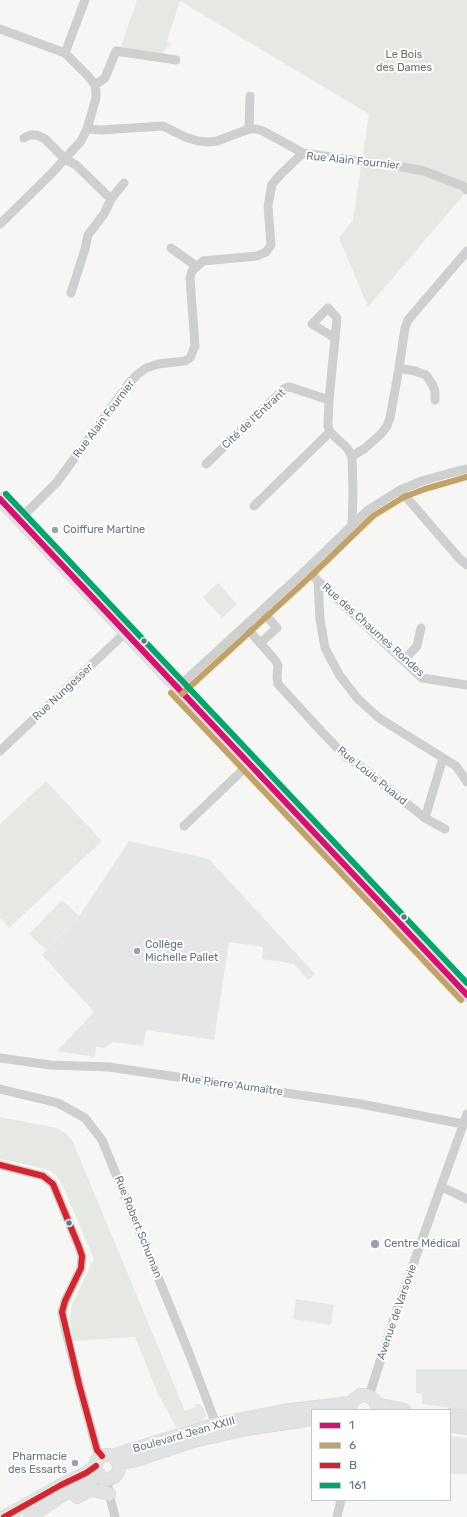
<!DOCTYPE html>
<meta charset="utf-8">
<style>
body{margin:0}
#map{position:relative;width:467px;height:1517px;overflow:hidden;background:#f6f6f5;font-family:Rubik,sans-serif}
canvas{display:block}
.legend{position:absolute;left:311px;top:1409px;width:140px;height:92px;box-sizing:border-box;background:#fff;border:1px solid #c1c8cf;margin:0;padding:5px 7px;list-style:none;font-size:12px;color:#657686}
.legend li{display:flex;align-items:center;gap:8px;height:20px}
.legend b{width:20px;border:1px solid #c1c8cf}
</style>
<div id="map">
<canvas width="467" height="1517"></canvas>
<ul class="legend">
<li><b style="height:5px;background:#da0f71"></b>1</li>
<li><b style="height:5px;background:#c3a266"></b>6</li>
<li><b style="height:5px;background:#d8232a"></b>B</li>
<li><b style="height:5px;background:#00a76b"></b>161</li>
</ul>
</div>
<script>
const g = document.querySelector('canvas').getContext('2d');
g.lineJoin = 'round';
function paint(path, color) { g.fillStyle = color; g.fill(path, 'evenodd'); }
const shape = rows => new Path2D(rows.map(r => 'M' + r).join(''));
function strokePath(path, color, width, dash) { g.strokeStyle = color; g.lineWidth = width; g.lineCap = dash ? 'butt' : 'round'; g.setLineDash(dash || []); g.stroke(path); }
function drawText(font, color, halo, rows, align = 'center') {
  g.font = font + ' Rubik,sans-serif'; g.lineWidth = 4; g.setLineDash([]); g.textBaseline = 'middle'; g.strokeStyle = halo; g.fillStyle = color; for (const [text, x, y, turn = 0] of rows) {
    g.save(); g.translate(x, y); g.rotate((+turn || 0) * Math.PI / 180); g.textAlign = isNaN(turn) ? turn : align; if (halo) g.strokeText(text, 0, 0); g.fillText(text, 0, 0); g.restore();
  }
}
const built = shape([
 [129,841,209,859,315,974,308,980,294,964,262,959,263,947,229,942,214,1040,146,1030,143,1046,113,1042,104,1048,96,1047,95,1057,57,1051,94,1012,42,955,79,916],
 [416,1369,467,1369,467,1410,422,1404,422,1394,416,1393],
 [450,1436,467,1438,467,1474,450,1474]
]);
const green = shape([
 [137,0,467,0,467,191,368,307,339,238,353,220,369,114,180,1,167,41,171,44,160,55,120,49],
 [218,583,237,604,222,618,203,597],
 [46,781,102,841,9,928,0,918,0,824],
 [62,900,79,916,46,950,29,934],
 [0,1117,56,1128,64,1132,72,1140,185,1411,196,1407,194,1404,199,1404,204,1409,206,1417,201,1421,179,1427,176,1427,158,1394,135,1337,73,1341,70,1319,72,1305,94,1259,62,1184,56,1175,50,1171,42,1168,0,1159],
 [296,1299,334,1305,331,1325,293,1319]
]);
const street = shape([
 [0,29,65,53,88,76,95,85,96,92,96,98,87,129,81,141,51,174,0,224],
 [65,53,85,0],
 [95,85,105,78,116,51,176,60],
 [87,129,101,130,163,126,185,137,198,141,209,142,217,141,249,129,256,129,263,131,303,153],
 [249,129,250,96],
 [24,138,30,135,37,135,45,139,65,159,76,165,111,199],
 [171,248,196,266],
 [71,293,85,249,88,235,104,214,111,199,124,183],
 [335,338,312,324,328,308,337,318,329,400,328,426,330,432,347,448,352,456,353,492,352,525],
 [399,368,415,371,426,375,432,384,435,391,435,400],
 [352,456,364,449,381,434,387,426,390,418,399,368,405,328,408,320,467,251],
 [206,464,285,388,290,387,329,400],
 [400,490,459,558,467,565],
 [254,506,330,432],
 [19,520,57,482,130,382,138,374,146,368,158,364,185,361,190,358,195,346,190,278,192,271,203,261,257,256,266,252,271,245,268,206,272,184,282,173,303,153,402,167,424,171,463,186,467,190],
 [307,569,318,581,422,678,467,685],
 [318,581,320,619,325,648,340,676,358,699,379,718,456,766,467,782],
 [245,626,275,660,278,665,277,677,278,684,321,731,345,756,364,769,425,818,443,758],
 [260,643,277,628,262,611],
 [404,660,417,646,421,628],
 [177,688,307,569,368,510,400,490,422,481,450,473,467,469],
 [0,751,125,633],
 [425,818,445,829],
 [184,826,249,764],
 [0,1058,50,1065,109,1067,361,1104,463,1124],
 [0,1089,58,1103,85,1118,102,1140,189,1353,216,1424],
 [0,1165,43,1176,53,1184,79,1247,82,1256,81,1268,65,1301,62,1312,64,1324,79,1384,97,1450,102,1456],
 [442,1187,467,1199],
 [369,1396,395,1315,467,1114],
 [107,1478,109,1494,115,1517],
 [337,1517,341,1500]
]);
const secondary = shape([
 [0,499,467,995],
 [377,1404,404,1410],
 [350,1410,351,1403,354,1400,361,1395,365,1395,369,1396,375,1401,378,1410],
 [450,1415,467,1417],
 [450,1425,467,1428],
 '95 1467a12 12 0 1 1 24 0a12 12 0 1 1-24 0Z',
 [112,1456,216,1424,283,1411,351,1403],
 [119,1463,136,1460,190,1442,241,1430,312,1419],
 [77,1497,90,1490,100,1491,109,1494],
 [4,1517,61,1485,86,1473,96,1466],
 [30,1517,61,1496,87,1483,99,1474]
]);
const bus1 = shape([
 [0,499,467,995]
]);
const bus2 = shape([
 [171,693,461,1000],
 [182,694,312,575,373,516,404,497,425,489,467,477]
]);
const bus3 = shape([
 [0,1165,43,1176,53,1184,79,1247,82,1256,81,1268,65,1301,62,1312,79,1384,97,1450,102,1456],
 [4,1517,61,1485,86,1473,96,1466]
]);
const bus4 = shape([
 [6,494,467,983]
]);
const markers = [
 [55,530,4,"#98a3ad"],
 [144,641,3.5,"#657686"],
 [404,917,3.5,"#657686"],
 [137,951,4,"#98a3ad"],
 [69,1223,3.5,"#657686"],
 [375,1244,5,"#98a3ad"],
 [75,1463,4,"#98a3ad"]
];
const parkNames = [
 ["Le Bois",404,55],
 ["des Dames",404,68]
];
const streetNames = [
 ["Rue Alain Fournier",353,161,6],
 ["Rue Alain Fournier",104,419,-53],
 ["Cité de l'Entrant",254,419,-43],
 ["Rue des Chaumes Rondes",373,630,42],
 ["Rue Nungesser",63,692,-43],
 ["Rue Louis Puaud",372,776,39],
 ["Rue Pierre Aumaître",232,1085,8],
 ["Rue Robert Schuman",138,1227,68],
 ["Avenue de Varsovie",397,1312,-71],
 ["Boulevard Jean XXIII",184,1435,-16]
];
const poiNames = [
 ["Coiffure Martine",63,530],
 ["Collège",145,945],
 ["Michelle Pallet",145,958],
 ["Centre Médical",384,1244],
 ["Pharmacie",67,1457,"right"],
 ["des Essarts",67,1470,"right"]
];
paint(built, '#e5e6e6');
paint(green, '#e6e9e3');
strokePath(secondary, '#d3d4d5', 14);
strokePath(street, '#ced0d0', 9);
strokePath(secondary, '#e1e2e2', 13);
strokePath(bus1, '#da0f71', 6);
strokePath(bus2, '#c3a266', 6);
strokePath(bus3, '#d8232a', 6);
strokePath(bus4, '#00a76b', 6);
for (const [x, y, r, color] of markers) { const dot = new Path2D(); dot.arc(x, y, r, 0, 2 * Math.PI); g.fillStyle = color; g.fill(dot); strokePath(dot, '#fff', 1.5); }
drawText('11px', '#647861', '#fff', parkNames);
drawText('11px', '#657686', '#fff', streetNames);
drawText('11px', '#657686', '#fff', poiNames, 'left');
</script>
